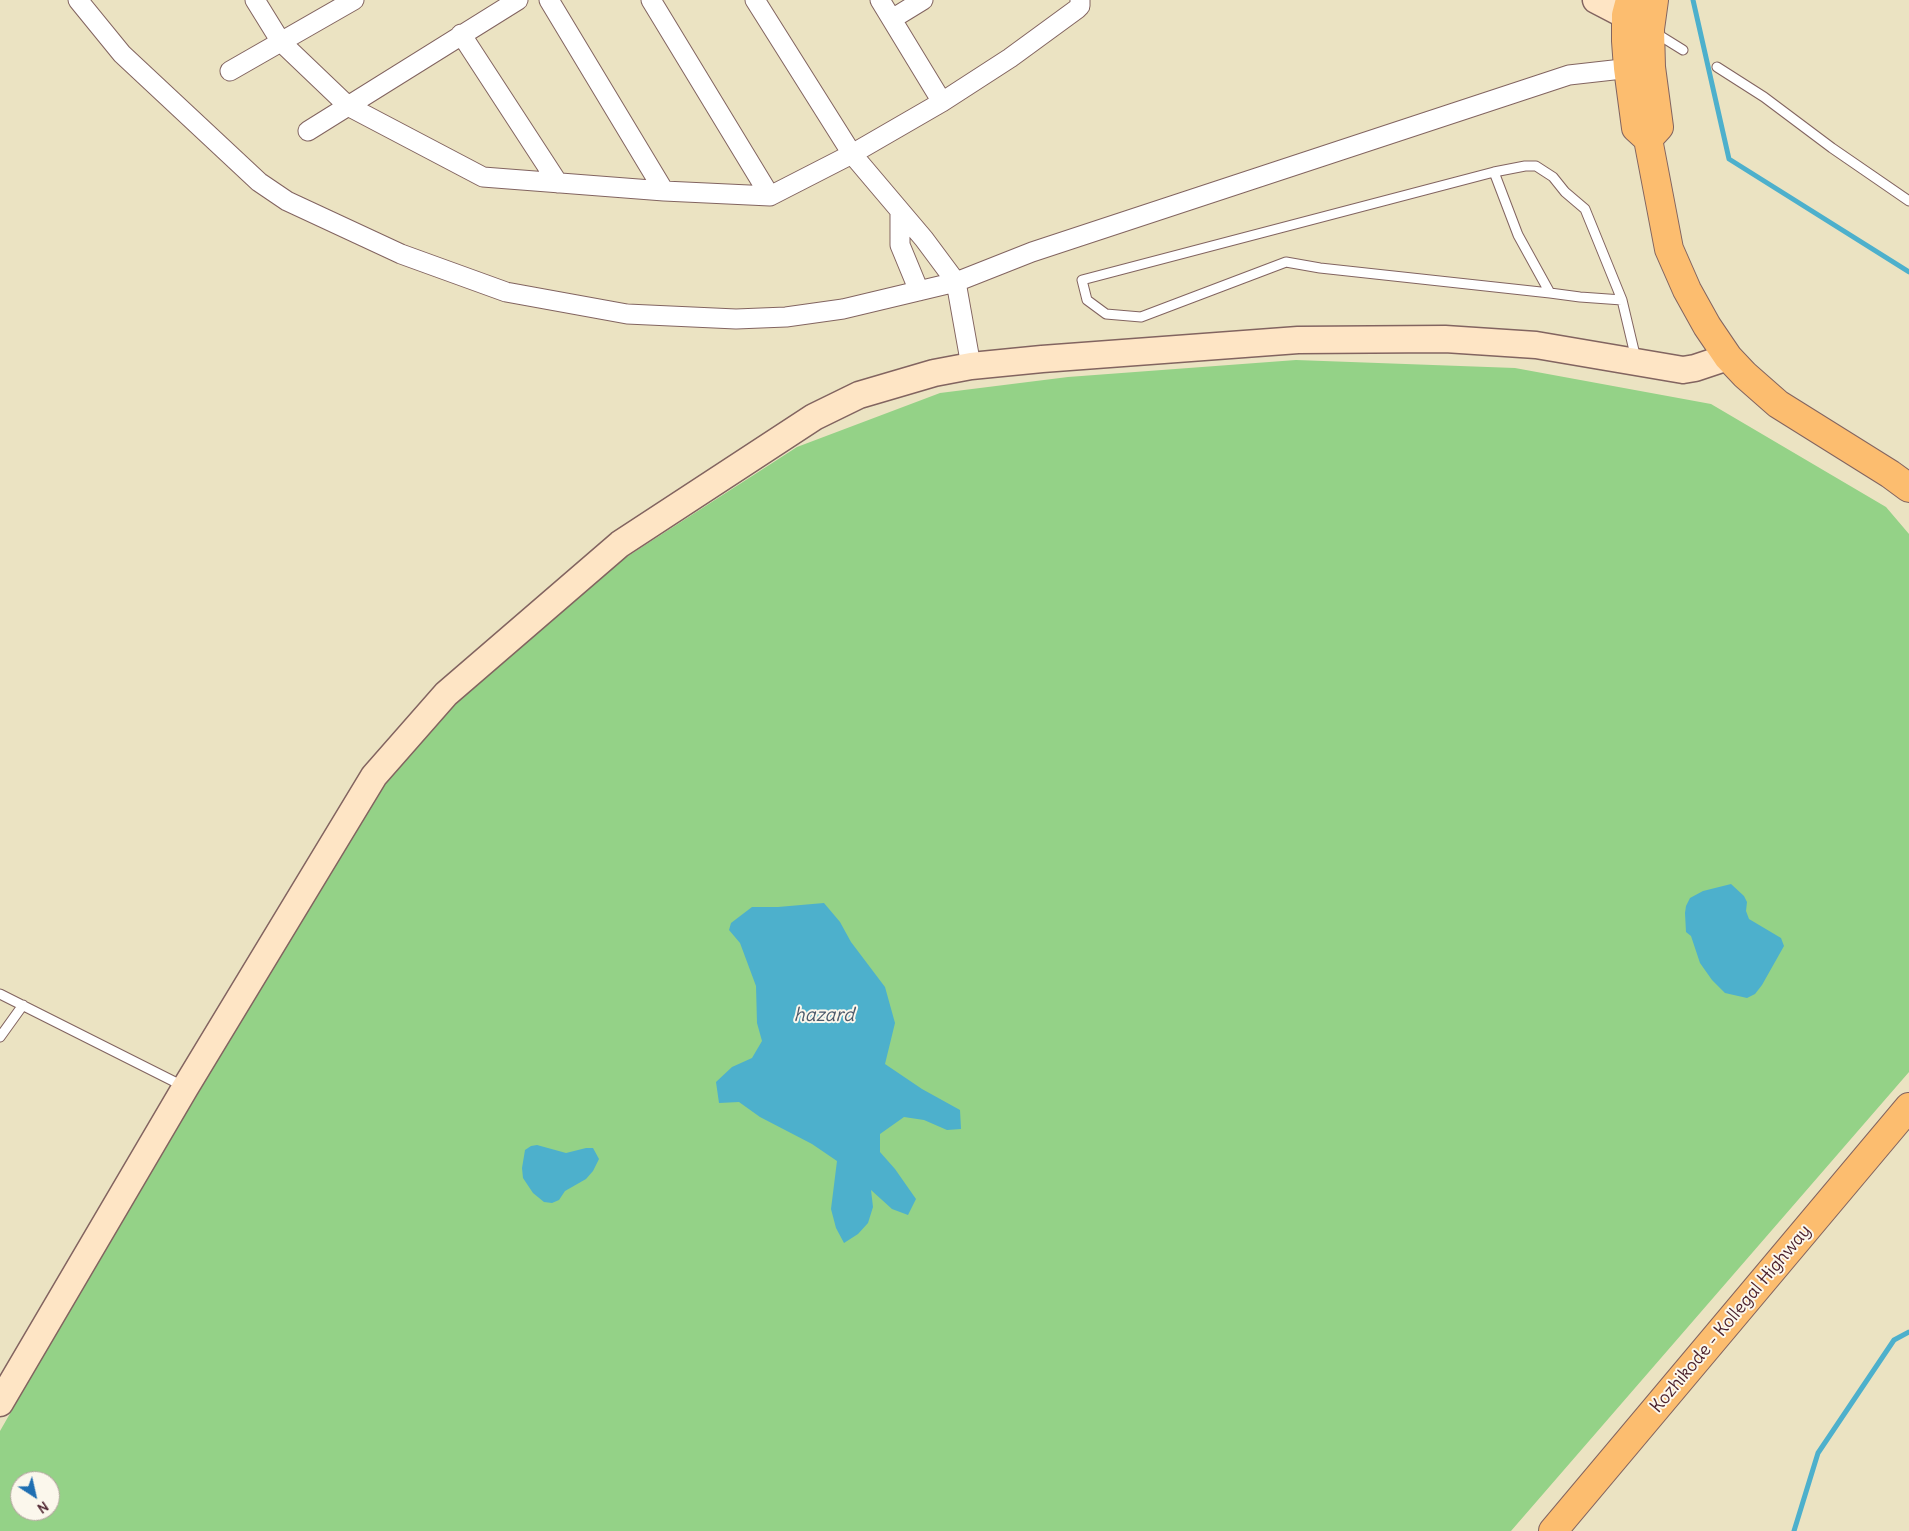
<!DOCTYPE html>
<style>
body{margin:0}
#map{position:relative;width:1909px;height:1531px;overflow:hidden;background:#ebe3c2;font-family:Delius,sans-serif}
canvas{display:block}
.north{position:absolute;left:10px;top:1471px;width:50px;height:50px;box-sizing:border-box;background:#fbf7ec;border:1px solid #b4a19f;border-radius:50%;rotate:145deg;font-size:14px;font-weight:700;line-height:20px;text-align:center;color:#4a1f2b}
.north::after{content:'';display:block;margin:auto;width:18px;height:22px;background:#1f6fb2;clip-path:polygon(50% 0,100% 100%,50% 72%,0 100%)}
</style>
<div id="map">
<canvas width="1909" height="1531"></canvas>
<div class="north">N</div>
</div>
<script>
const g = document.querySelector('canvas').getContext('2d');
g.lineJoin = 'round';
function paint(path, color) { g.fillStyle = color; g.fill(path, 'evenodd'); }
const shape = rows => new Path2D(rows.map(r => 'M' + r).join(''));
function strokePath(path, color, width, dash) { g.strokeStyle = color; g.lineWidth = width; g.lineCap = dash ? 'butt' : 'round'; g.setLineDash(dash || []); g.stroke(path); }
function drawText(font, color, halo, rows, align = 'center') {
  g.font = font + ' Delius,sans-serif'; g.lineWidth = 4; g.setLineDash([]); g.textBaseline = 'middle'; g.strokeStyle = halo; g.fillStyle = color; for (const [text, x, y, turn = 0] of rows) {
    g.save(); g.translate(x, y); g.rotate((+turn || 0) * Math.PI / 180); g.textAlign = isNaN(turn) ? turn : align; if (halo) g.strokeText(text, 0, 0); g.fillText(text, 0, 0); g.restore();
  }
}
const green = shape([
 [1296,360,1515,368,1711,404,1886,507,1909,534,1909,1072,1511,1531,0,1531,0,1431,315,882,390,764,594,578,797,447,940,393,1068,377],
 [20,1481,50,1481,50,1511,20,1511]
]);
const water = shape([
 [1731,884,1744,896,1747,902,1746,911,1749,919,1781,938,1784,946,1762,985,1755,994,1747,998,1725,993,1712,980,1700,963,1691,936,1686,932,1685,913,1686,906,1690,898,1703,891],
 [824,903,840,922,851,942,885,987,895,1023,885,1064,922,1089,960,1110,961,1129,947,1130,924,1120,904,1117,880,1134,880,1152,895,1169,916,1199,908,1215,892,1209,871,1190,873,1207,868,1223,858,1234,844,1243,836,1228,831,1209,837,1161,812,1144,760,1117,739,1102,719,1103,716,1082,732,1067,752,1058,762,1041,757,1023,756,986,740,943,729,930,731,923,752,907,778,907],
 [537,1145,566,1153,586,1148,593,1148,599,1159,593,1171,586,1179,565,1191,559,1200,552,1203,544,1202,533,1193,523,1178,522,1168,525,1150,531,1146]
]);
const stream = shape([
 [1693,0,1729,159,1909,272],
 [1794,1531,1818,1453,1894,1340,1909,1332]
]);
const lane = shape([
 [1654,32,1683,50],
 [1717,67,1764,97,1832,148,1909,201],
 [1494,172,1518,235,1550,293,1580,297,1622,300],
 [1550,293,1320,268,1286,262,1141,317,1106,314,1087,300,1082,280,1494,172,1525,166,1536,166,1553,177,1565,192,1585,209,1622,300,1636,359],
 [0,994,183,1086],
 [0,1037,23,1005]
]);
const street = shape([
 [78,0,122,54,259,182,287,201,401,254,506,292,627,314,736,319,786,317,843,309,956,282,1032,252,1569,75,1640,67],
 [255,0,281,42,348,106,483,177,664,191,770,196,852,154,942,102,1010,58,1077,9,1080,6,1080,0],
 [549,0,664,191],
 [651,0,770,196],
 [755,0,852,154,924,239,956,282,971,366],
 [880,0,942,102],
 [892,19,923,0],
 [461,34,558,183],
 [230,71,354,0],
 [308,131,518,0],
 [900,212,900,245,919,291]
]);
const secondary = shape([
 [1596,0,1644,25],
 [0,1403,185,1088,374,776,446,694,620,544,814,417,859,395,934,373,971,366,1042,359,1298,340,1445,339,1536,345,1683,370,1695,368,1728,357]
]);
const primary = shape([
 [1630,0,1626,15,1626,41,1628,68,1636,128,1648,139,1669,249,1687,290,1707,326,1728,357,1745,375,1778,404,1890,474,1909,488],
 [1648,139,1659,127,1651,67,1650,29,1654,0],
 [1553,1531,1909,1107]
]);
const streetNames = [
 ["Kozhikode - Kollegal Highway",1731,1319,-50]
];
const waterNames = [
 ["hazard",824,1016]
];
paint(green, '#94d287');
paint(water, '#4db0cc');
strokePath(stream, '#4db0cc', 5);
strokePath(lane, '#826460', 11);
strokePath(street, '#826460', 21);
strokePath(secondary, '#826460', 29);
strokePath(primary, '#826460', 30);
strokePath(lane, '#fff', 9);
strokePath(street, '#fff', 19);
strokePath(secondary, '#fee5c5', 26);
strokePath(primary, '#fcbd6f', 28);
drawText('18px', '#4a1f2b', '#fbf7ec', streetNames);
drawText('italic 19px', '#4b596b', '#fbf7ec', waterNames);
</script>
